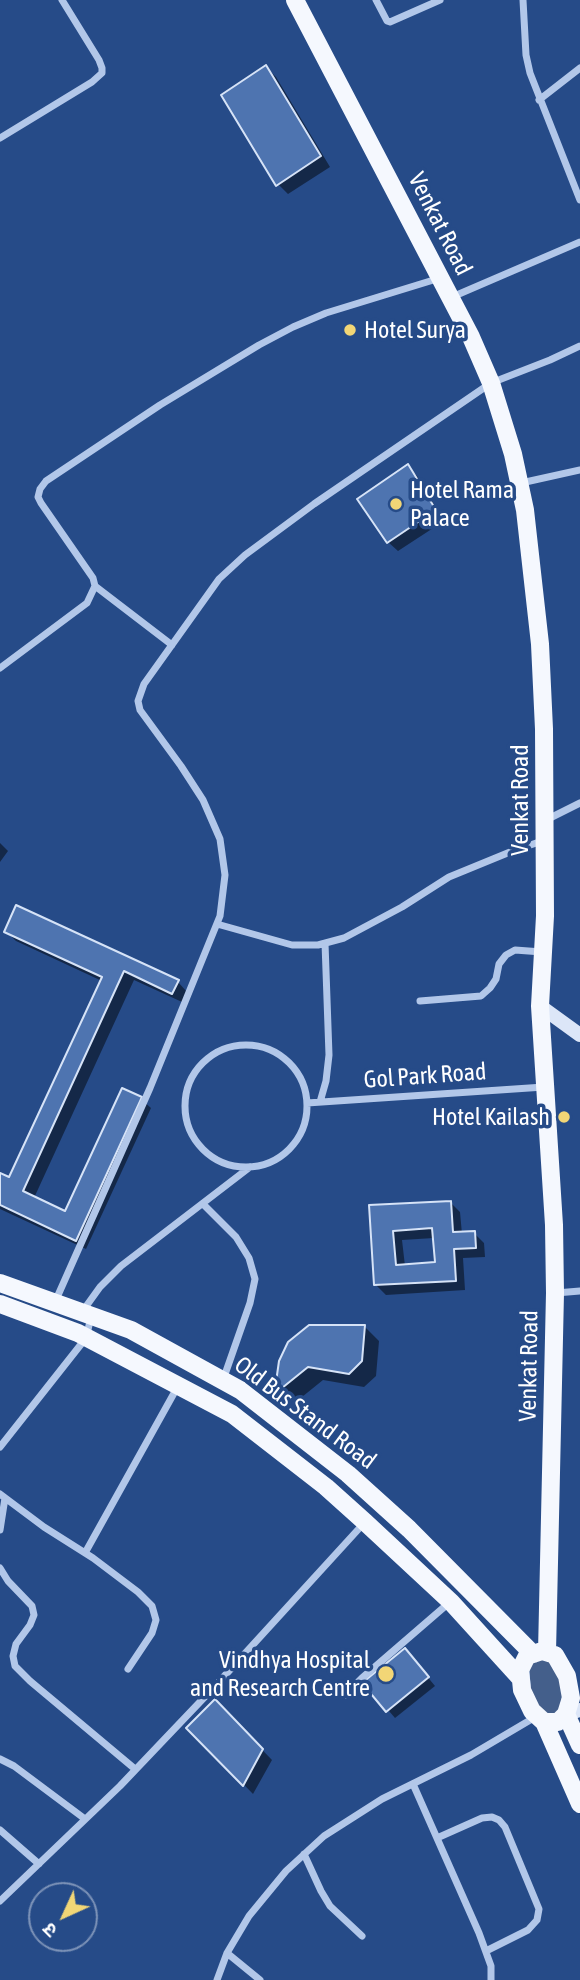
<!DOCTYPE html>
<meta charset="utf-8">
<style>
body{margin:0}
#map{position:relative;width:580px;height:1980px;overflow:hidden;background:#264b88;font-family:"Asap Condensed","Noto Sans Devanagari",sans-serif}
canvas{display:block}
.north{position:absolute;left:28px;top:1882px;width:70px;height:70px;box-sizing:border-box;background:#264b88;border:2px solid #7d93b8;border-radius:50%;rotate:225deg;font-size:19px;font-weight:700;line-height:28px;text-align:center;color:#fff}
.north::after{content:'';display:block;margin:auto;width:24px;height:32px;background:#f2d676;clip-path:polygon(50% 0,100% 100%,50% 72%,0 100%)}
</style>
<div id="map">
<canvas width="580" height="1980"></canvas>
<div class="north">उ</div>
</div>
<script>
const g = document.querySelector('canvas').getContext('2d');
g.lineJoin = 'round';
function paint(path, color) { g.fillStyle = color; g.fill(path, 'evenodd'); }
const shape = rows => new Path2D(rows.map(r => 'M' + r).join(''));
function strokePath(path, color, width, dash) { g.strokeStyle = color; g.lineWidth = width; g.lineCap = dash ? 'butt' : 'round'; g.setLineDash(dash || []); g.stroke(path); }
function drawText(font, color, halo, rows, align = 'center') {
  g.font = font + ' "Asap Condensed",sans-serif'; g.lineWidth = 7; g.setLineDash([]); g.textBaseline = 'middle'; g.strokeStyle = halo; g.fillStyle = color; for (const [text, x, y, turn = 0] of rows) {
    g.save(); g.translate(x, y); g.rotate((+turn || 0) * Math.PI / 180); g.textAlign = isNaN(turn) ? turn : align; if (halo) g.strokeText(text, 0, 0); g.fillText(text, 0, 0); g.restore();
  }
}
const water = shape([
 [542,1651,567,1676,558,1722,532,1711,527,1656,542,1651]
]);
const shadow = shape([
 [266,67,276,77,330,167,288,194,278,184],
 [408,466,417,476,444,521,398,551,388,542],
 [0,843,8,851,0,862],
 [6,931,178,982,187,992,182,1002,134,980,34,1198,66,1213,123,1090,141,1099,151,1108,86,1249,0,1209,0,1175,10,1180,102,981,16,941],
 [450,1202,460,1212,462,1234,474,1233,484,1243,485,1257,463,1258,465,1290,386,1295,376,1285,371,1207],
 [434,1238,437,1263,405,1266,402,1240],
 [365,1327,379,1341,376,1376,364,1387,323,1380,297,1401,277,1382],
 [412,1658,435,1686,395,1718,365,1683],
 [215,1701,272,1760,253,1794,189,1728]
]);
const building = shape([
 [266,65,321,156,276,186,221,95,266,65],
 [408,464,436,510,387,543,357,499,408,464],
 [16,905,179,980,172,994,124,971,23,1191,65,1211,122,1088,142,1097,76,1241,0,1205,0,1173,9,1177,102,977,4,932,16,905],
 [451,1201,453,1232,475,1231,476,1248,454,1249,456,1281,374,1285,369,1205,451,1201],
 [432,1228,435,1262,396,1265,393,1231,432,1228],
 [309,1325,365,1325,362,1361,349,1374,308,1367,282,1388,276,1382,279,1361,288,1342,309,1325],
 [405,1648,429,1677,386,1712,362,1683,405,1648],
 [215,1699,263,1749,243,1786,186,1728,215,1699]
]);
const street = shape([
 [376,0,387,21,390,22,440,0],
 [523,0,526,55,530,73,580,200],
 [539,100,580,68],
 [0,138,92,82,102,73,102,68,99,60,62,0],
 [452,297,580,242],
 [521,483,580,470],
 [95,586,172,645],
 [0,668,87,603,95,586,93,578,41,503,38,497,40,489,46,481,160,405,259,345,293,327,326,313,440,278],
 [546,820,580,803],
 [217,924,292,945,318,945,344,938,402,907,449,877,510,852,545,840],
 [420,1001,481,996,490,988,496,979,499,964,506,955,515,950,542,952],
 '185 1106a61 61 0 1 1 122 0a61 61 0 1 1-122 0Z',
 [320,1102,326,1081,329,1055,325,943],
 [307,1103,544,1087],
 [203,1204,236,1237,249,1258,255,1279,250,1303,223,1380],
 [556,1293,580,1291],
 [55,1302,150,1088,220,916,225,875,220,839,203,800,181,766,140,710,138,701,144,684,219,579,245,555,314,504,491,383,550,360,580,346],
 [82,1312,100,1287,121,1266,250,1167],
 [0,1447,86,1338,91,1317],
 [0,1494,44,1527,93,1558,138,1592,152,1606,156,1620,152,1633,128,1669],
 [0,1530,5,1498],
 [85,1553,178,1386],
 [0,1568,8,1581,32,1606,34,1615,30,1625,16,1644,13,1656,15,1666,30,1681,135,1769],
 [345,1695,362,1678,450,1602],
 [0,1759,14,1766,85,1819],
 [413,1784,479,1933,491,1966,491,1980],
 [0,1830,39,1864],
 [437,1838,482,1818,492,1817,499,1820,505,1827,539,1909,537,1920,528,1930,486,1951],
 [304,1854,321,1891,330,1906,362,1936],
 [0,1901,120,1786,218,1683,365,1522],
 [227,1953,260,1980],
 [217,1980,227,1953,249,1916,286,1871,324,1836,382,1799,471,1755,537,1716]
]);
const secondary = shape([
 [540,1006,580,1035],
 [566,1714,580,1710]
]);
const primary = shape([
 [295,0,471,337,491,383,513,454,525,510,540,644,544,729,545,916,540,1006,554,1225,555,1293,547,1652],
 [0,1283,131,1330,240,1390,348,1474,409,1529,533,1654],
 [0,1304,78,1333,232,1414,326,1487,365,1522,451,1602,521,1679],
 [542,1651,555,1655,567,1676,571,1698,566,1714,558,1722,544,1722,532,1711,522,1690,520,1670,527,1656,542,1651],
 [566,1714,580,1745],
 [544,1722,580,1804]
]);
const markers = [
 [350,330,7,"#f2d676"],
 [396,504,7,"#f2d676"],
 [564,1117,7,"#f2d676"],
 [386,1674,9,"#f2d676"]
];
const streetNames = [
 ["Venkat Road",440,224,63],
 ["Venkat Road",520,800,-90],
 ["Gol Park Road",425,1076,-4],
 ["Venkat Road",529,1366,-89],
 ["Old Bus Stand Road",305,1413,37]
];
const poiNames = [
 ["Hotel Surya",364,330],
 ["Hotel Rama",410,490],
 ["Palace",410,518],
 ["Hotel Kailash",550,1117,"right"],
 ["Vindhya Hospital",370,1660,"right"],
 ["and Research Centre",370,1688,"right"]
];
paint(water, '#445f8b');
strokePath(water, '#a6c1ea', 2);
paint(shadow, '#0007');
paint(building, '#4e74b0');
strokePath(building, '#d6e3f7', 2);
strokePath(street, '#b2c7e9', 7);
strokePath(secondary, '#dce6f8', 14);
strokePath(primary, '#f5f8fe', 18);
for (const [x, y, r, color] of markers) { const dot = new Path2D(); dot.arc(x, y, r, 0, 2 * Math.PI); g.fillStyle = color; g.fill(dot); strokePath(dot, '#264b88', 2.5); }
drawText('24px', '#fff', '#264b88', streetNames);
drawText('24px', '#fff', '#264b88', poiNames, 'left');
</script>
